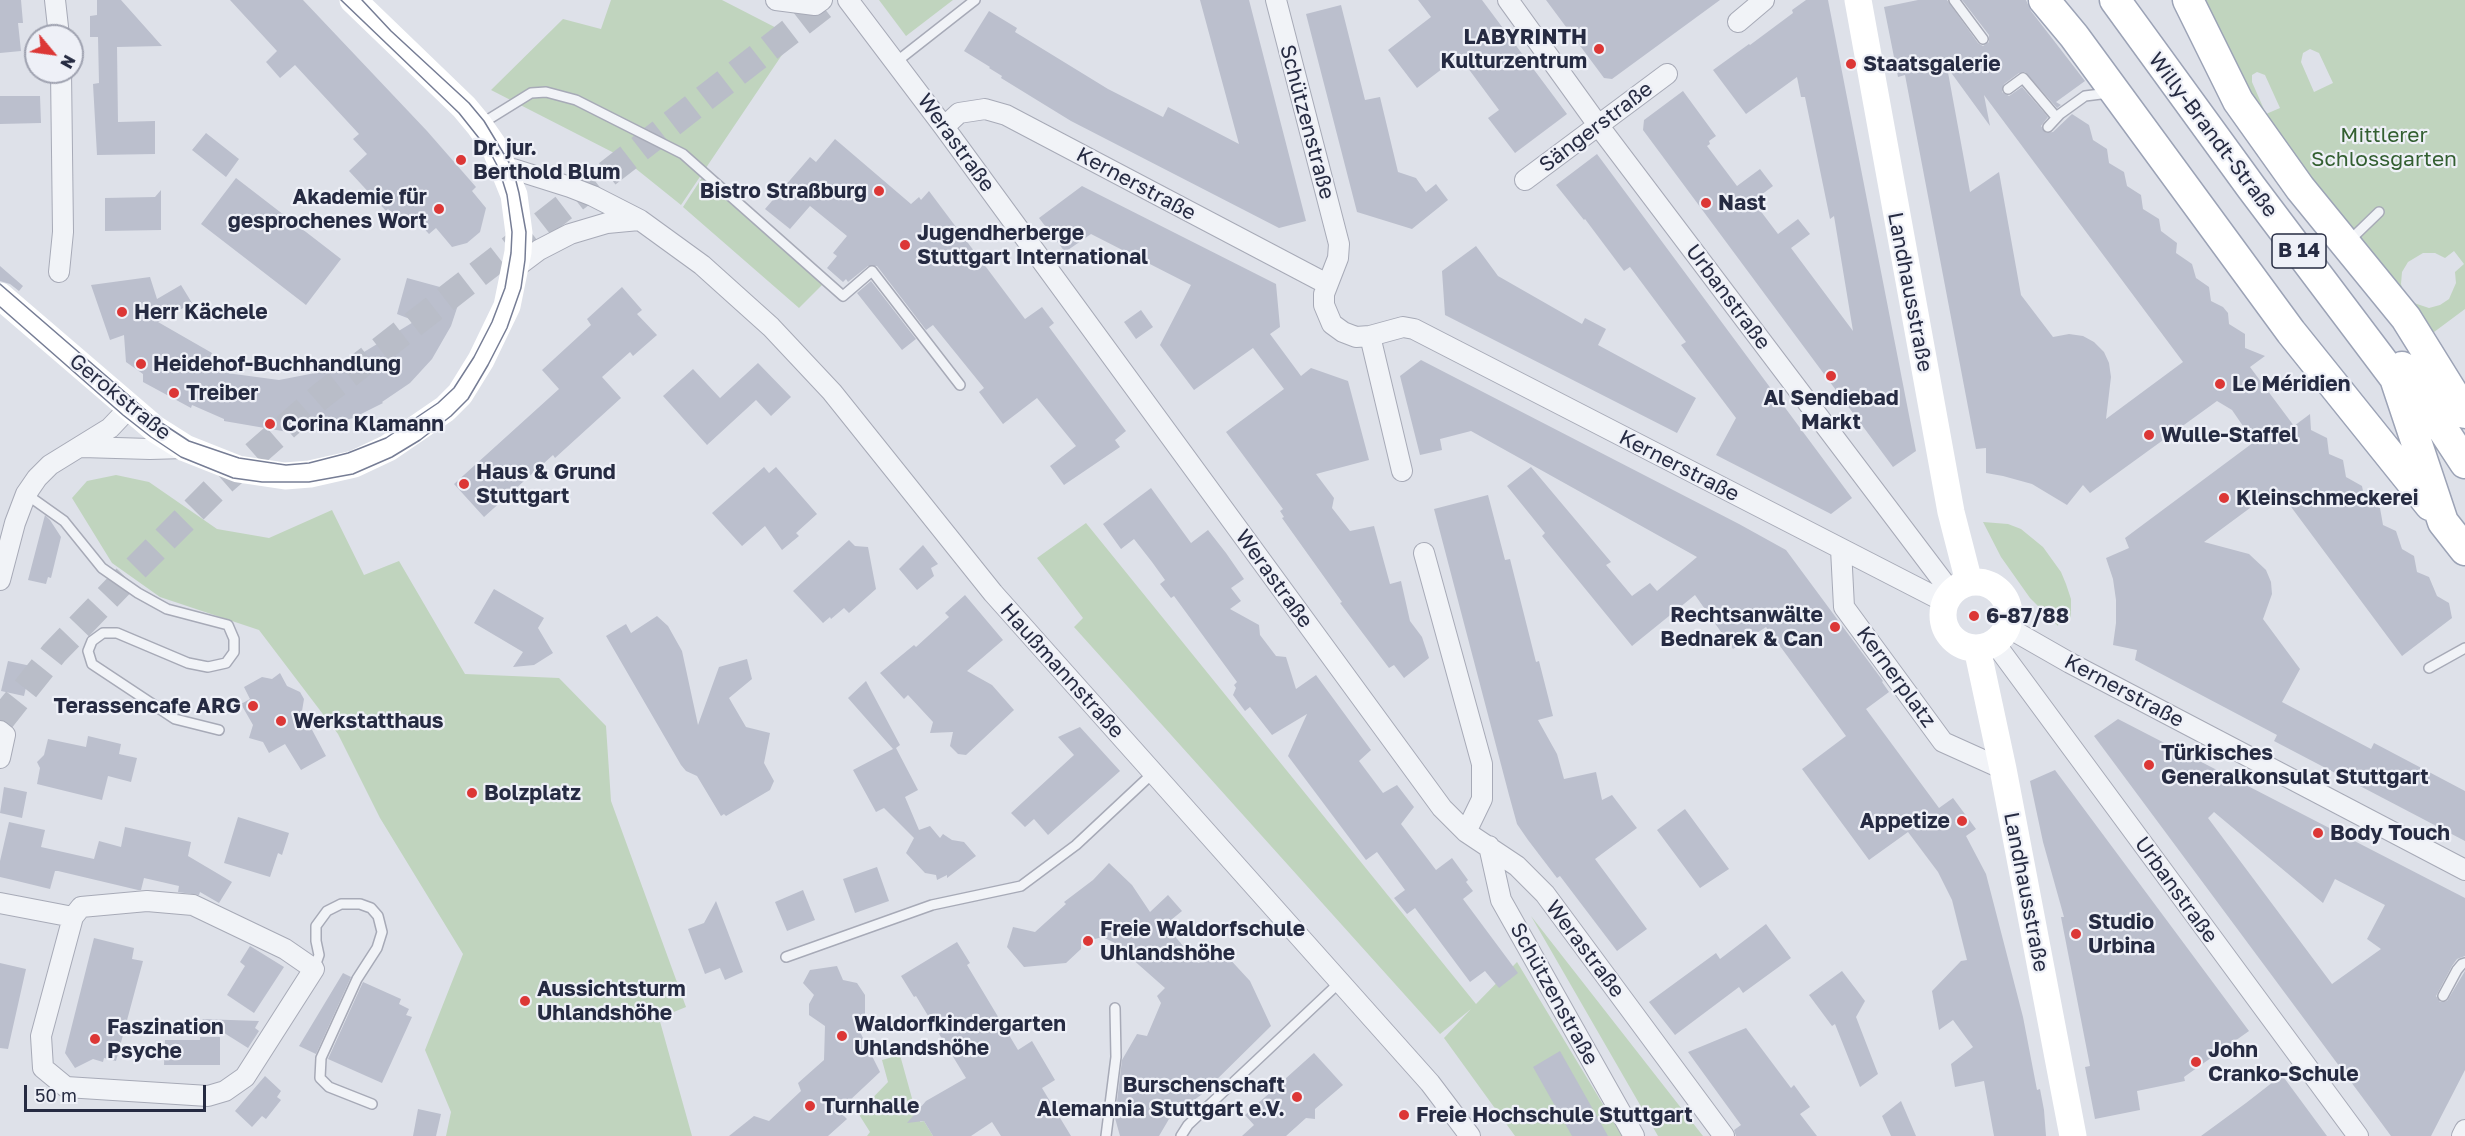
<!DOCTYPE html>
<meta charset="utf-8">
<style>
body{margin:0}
#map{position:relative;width:2465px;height:1136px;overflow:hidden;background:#dee1e9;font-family:"Golos Text",sans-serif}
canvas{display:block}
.north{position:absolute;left:24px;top:24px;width:60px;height:60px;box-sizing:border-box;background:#eef0f7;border:2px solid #9ea1af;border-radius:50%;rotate:119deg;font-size:16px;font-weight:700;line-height:24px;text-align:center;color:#262b42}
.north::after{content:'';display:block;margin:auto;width:21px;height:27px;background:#dc3736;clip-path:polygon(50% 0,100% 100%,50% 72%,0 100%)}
.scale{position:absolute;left:24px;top:1085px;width:182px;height:27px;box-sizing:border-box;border:3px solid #262b42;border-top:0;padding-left:8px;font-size:18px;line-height:21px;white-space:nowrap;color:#262b42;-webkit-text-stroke:4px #eef0f7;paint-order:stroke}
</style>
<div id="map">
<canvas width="2465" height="1136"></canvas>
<div class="north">N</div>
<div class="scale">50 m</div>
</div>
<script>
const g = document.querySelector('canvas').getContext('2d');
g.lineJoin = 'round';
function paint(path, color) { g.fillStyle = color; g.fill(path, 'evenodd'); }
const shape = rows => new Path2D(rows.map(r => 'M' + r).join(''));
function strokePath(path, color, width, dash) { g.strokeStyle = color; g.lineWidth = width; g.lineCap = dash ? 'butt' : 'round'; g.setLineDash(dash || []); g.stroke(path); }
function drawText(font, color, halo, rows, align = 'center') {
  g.font = font + ' "Golos Text",sans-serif'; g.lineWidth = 4.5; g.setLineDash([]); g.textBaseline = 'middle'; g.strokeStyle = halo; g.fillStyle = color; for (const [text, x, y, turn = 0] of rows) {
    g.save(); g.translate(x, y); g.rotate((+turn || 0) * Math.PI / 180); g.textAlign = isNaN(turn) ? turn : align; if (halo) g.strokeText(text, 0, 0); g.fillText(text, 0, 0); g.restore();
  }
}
const green = shape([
 [611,0,722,0,794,37,681,205,620,156,491,90,563,19,601,29],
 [879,0,953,0,906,36],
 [2201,0,2465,0,2465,309,2426,338,2266,124],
 [2310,49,2319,53,2333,83,2314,92,2301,62,2303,53],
 [2257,72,2265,75,2280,108,2266,114,2252,82,2252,75],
 [2454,251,2464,264,2455,272,2456,283,2449,299,2440,305,2429,308,2411,302,2403,291,2401,284,2402,272,2408,262,2423,253,2435,253,2445,258],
 [703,176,824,283,799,308,683,207],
 [116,475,149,482,217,529,269,538,332,510,364,575,399,561,465,674,559,678,606,726,611,801,686,1007,659,1018,692,1136,446,1136,451,1112,425,1050,463,954,380,818,338,734,259,630,160,597,112,563,72,498,87,481],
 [1983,522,2008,524,2021,529,2043,547,2061,572,2066,584,2071,599,2071,612,2070,620,2067,624,2059,621,2058,626,2030,598,2001,557],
 [1086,523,1476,1004,1517,962,1622,1136,1515,1136,1444,1038,1471,1009,1440,1034,1074,627,1083,618,1037,558],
 [1531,916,1703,1136,1658,1136],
 [900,1055,913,1102,924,1108,920,1122,924,1121,933,1136,867,1136,870,1132,858,1113,888,1082,882,1060]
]);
const building = shape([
 [0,0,21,0,23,23,18,23,21,51,0,53],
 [97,0,121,0,162,46,117,47,118,122,155,121,155,154,97,155,93,84,99,83,98,37,90,37,90,16,97,15],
 [230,0,303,0,427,131,476,187,472,191,486,208,480,232,467,243,452,247,436,228,429,234,415,219,405,228,388,209,386,211,349,171,367,154,353,139,359,134,295,65,280,78,266,62,277,51],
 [1200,0,1249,0,1306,221,1279,228,1071,121,1001,78,1002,76,989,68,990,67,964,51,989,11,1017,28,1015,32,1108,89,1163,117,1168,107,1239,144],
 [1418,0,1482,0,1567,114,1515,153,1488,118,1499,110,1459,56,1417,88,1388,50,1431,17],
 [1546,0,1720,0,1612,79,1604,78],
 [1806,0,1828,0,1916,451,1893,467,1643,130,1644,120,1683,91,1716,136,1709,141,1710,144,1707,146,1737,186,1760,169,1773,186,1753,201,1778,234,1798,219,1810,234,1791,248,1853,331,1834,216,1830,219,1805,97,1801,97,1797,77,1746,114,1713,70,1749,44,1750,45,1793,13,1792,10],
 [1918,0,1947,0,1978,43,1983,46,1989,42,1989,35,1962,0,2026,0,2031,11,2085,81,2056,102,2061,105,2057,108,2025,72,2019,73,2004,84,2002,92,2009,96,2022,87,2048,117,2041,126,2046,133,2053,132,2072,114,2089,125,2093,140,2107,149,2109,163,2124,172,2127,186,2141,195,2143,209,2159,219,2161,231,2177,243,2176,253,2192,264,2196,278,2209,287,2211,301,2223,307,2228,313,2229,324,2245,334,2245,348,2265,356,2250,367,2294,426,2310,414,2311,430,2327,438,2329,454,2343,460,2346,477,2362,486,2365,501,2380,508,2383,525,2396,531,2402,549,2414,556,2417,572,2429,577,2437,596,2449,603,2452,618,2402,656,2277,488,2204,542,2249,554,2266,570,2271,582,2272,594,2263,619,2300,669,2282,702,2371,749,2374,743,2465,791,2465,841,2274,741,2277,735,2135,660,2137,650,2113,645,2116,623,2116,600,2113,579,2106,558,2129,548,2125,538,2254,442,2232,410,2217,401,2090,493,2083,485,2067,505,2032,484,2003,476,1986,473,1986,448,1976,449,1905,75,1898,77,1884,7],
 [1947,67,1990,126,1984,95,2183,362,2106,419,2111,377,2109,363,2104,352,2094,342,2083,336,2069,334,2053,337,2021,295,1999,172,1970,192],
 [1341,5,1365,100,1380,97,1398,172,1416,178,1426,192,1436,184,1448,200,1412,229,1357,212,1306,14],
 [0,96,40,96,41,123,0,124],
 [206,133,239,159,226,177,192,150],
 [835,139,911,204,919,197,921,200,929,191,1025,319,1042,307,1054,323,1049,327,1126,431,1115,440,1120,447,1064,485,1050,466,1076,446,1037,398,1003,424,979,392,984,388,933,325,926,330,877,266,868,266,848,282,846,279,843,282,827,268,837,256,833,253,847,236,810,206,790,229,765,209,810,157,816,162],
 [1597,154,1852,498,1831,514,1716,455,1736,418,1681,345,1686,342,1630,267,1624,271,1585,219,1584,220,1556,185],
 [236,178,341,259,306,305,201,224],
 [1082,186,1276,284,1280,327,1270,334,1287,357,1301,376,1311,368,1348,381,1369,460,1316,474,1334,498,1332,508,1350,531,1374,526,1390,584,1401,581,1410,621,1422,637,1429,658,1404,678,1394,665,1389,668,1340,603,1342,602,1282,518,1284,517,1280,511,1283,509,1226,432,1284,389,1253,348,1194,390,1160,345,1191,285,1091,234,1065,252,1039,218],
 [161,190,161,230,105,231,105,198,155,197],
 [1476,246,1498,276,1582,324,1585,318,1606,329,1598,345,1696,398,1677,433,1445,315,1442,271],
 [0,266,23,286,19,291,10,284,0,281],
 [150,277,157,299,181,285,192,303,158,322,212,353,204,370,279,380,336,369,415,321,397,314,407,278,462,293,451,326,432,359,410,383,382,402,383,403,353,418,325,426,288,432,224,421,224,419,192,405,191,408,143,382,143,374,126,362,124,335,110,340,91,285],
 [871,281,916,339,902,350,857,293],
 [622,287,642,310,637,314,657,335,633,356,630,352,602,377,621,398,555,458,553,455,484,517,454,484,559,389,542,370,591,325,587,319],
 [1141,310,1153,327,1136,339,1124,322],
 [1421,360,1739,524,1786,550,1883,681,1882,682,1889,692,1866,709,1939,808,1953,798,1976,829,1966,836,1986,874,2023,1017,2037,1090,2040,1089,2044,1110,2046,1136,1994,1136,1984,1081,1955,1087,1951,1064,1973,1047,1953,1020,1939,1030,1932,991,1961,961,1967,960,1952,900,1938,872,1908,832,1869,860,1802,769,1846,736,1766,627,1733,649,1695,595,1632,646,1542,536,1545,533,1507,486,1531,467,1611,562,1606,565,1632,596,1650,583,1657,591,1697,557,1471,431,1440,439,1442,450,1420,455,1400,376],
 [758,363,791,397,771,416,756,400,707,445,663,396,693,369,720,398],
 [764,467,769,473,776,467,817,514,796,533,799,536,782,550,765,526,742,546,712,513],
 [1151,488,1191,543,1208,530,1226,553,1244,579,1231,588,1241,601,1230,609,1259,625,1260,635,1276,656,1286,657,1296,689,1316,675,1371,750,1359,761,1383,793,1397,785,1414,807,1401,824,1436,870,1452,858,1468,880,1466,882,1473,891,1463,899,1518,973,1499,988,1485,971,1470,982,1415,908,1407,914,1394,898,1405,890,1377,852,1366,860,1288,756,1307,714,1272,735,1250,707,1245,711,1233,695,1236,688,1234,685,1237,682,1174,596,1171,598,1160,584,1165,580,1152,562,1134,539,1121,549,1103,524],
 [1488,495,1505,560,1510,559,1536,662,1539,661,1553,716,1538,720,1557,754,1564,779,1596,772,1602,800,1612,795,1637,828,1595,859,1647,929,1617,951,1560,876,1557,878,1528,840,1517,824,1509,795,1434,509],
 [45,515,50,520,61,537,51,578,48,577,46,584,28,580],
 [849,540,855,546,868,547,876,589,849,613,844,608,831,619,830,617,823,623,793,591],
 [923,545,938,564,931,568,934,576,917,590,899,569],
 [494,589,544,618,538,628,553,653,534,665,513,667,523,652,474,623],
 [965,595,1003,640,967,671,992,685,1014,710,966,755,958,754,950,746,953,732,930,733,933,722,908,695,904,699,880,673,914,645,916,647,949,617,945,613],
 [657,616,668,626,682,651,698,725,719,667,747,659,752,679,729,698,746,727,770,733,764,763,774,781,770,790,726,816,724,814,721,816,697,776,686,771,681,765,606,636,626,624,631,633],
 [8,661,31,666,24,696,1,691],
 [280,673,287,686,300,692,304,699,302,711,326,756,301,770,285,744,269,753,263,742,249,738,253,725,241,704,250,699,244,687,262,677,272,679],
 [866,681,900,745,896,748,918,790,905,797,919,830,930,826,940,838,943,834,952,840,964,842,976,856,947,878,947,875,937,880,936,875,925,873,906,853,914,838,884,808,876,812,853,770,893,749,848,698],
 [2118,719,2465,898,2465,956,2457,959,2452,966,2436,996,2440,1002,2447,1001,2465,971,2465,1070,2431,1136,2391,1136,2377,1117,2094,736],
 [2214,812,2323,903,2335,879,2385,905,2367,939,2381,949,2332,984,2208,818],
 [1080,727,1120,771,1048,835,1034,819,1025,827,1011,813,1074,755,1058,737],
 [88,736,121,744,119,754,137,758,131,782,108,776,102,800,37,784,40,768,37,762,44,755,48,739,86,747],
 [2055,770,2249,1031,2184,1077,2185,1081,2137,1091,2140,1110,2095,1119,2085,1067,2090,1066,2061,917,2064,917,2043,842,2030,781],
 [4,787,27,792,22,818,0,813],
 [1685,809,1729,869,1700,888,1657,830],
 [238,817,289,833,282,855,278,853,270,877,224,863],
 [9,822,45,830,41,847,94,859,99,841,121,847,125,827,191,842,188,856,232,882,219,903,200,892,199,895,178,892,179,886,144,878,141,890,138,890,58,871,55,871,50,889,13,880,0,877,0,861],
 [1109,863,1132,885,1150,912,1168,895,1182,911,1165,925,1198,963,1226,955,1250,981,1271,1026,1201,1095,1181,1109,1177,1116,1169,1119,1159,1136,1120,1136,1115,1118,1122,1060,1137,1034,1147,1036,1161,1003,1157,996,1165,988,1113,942,1102,937,1081,943,1081,949,1066,963,1024,967,1007,947,1013,927,1035,932,1066,904,1064,902,1093,880],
 [877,867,889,901,855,913,843,879],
 [803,890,815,920,787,931,775,902],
 [716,901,743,972,725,980,720,968,705,974,688,929,704,923],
 [1766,924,1791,958,1743,993,1739,987,1675,1035,1649,1002,1716,953,1720,959],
 [94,938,134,948,132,959,143,961,116,1061,104,1058,103,1062,93,1059,75,1068,65,1053],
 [957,942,970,963,967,965,1018,1050,1032,1041,1055,1080,1042,1088,1071,1136,1001,1136,992,1122,971,1136,933,1136,924,1121,907,1123,926,1101,966,1078,916,996,914,997,901,976],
 [250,946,284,967,254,1013,227,995,245,966,240,962],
 [0,963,26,969,8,1049,0,1048],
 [837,966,843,980,857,983,865,995,865,1013,860,1032,880,1072,848,1102,851,1105,842,1114,847,1119,828,1136,729,1136,754,1116,769,1121,801,1091,798,1083,824,1060,825,1026,809,1015,809,1004,814,995,803,983,810,970],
 [1842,971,1865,1001,1856,1017,1878,1074,1860,1087,1835,1024,1832,1026,1809,995],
 [343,973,351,977,316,1054,299,1046],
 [363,982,401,999,399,1004,409,1009,406,1015,412,1017,382,1083,328,1059],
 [202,1019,259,1021,255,1028,259,1031,248,1048],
 [1746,1028,1791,1088,1794,1085,1810,1107,1800,1114,1817,1136,1736,1136,1734,1130,1741,1125,1688,1052],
 [200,1037,220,1037,220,1065,164,1065,165,1040,200,1040],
 [1560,1051,1608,1136,1572,1136,1533,1067],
 [1314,1053,1343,1085,1315,1109,1315,1119,1306,1118,1286,1136,1242,1136,1254,1125,1245,1115],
 [2282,1075,2327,1136,2201,1136,2246,1103],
 [265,1076,281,1091,277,1097,281,1100,266,1119,262,1116,252,1127,235,1111],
 [1901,1101,1916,1136,1891,1136,1882,1116],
 [418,1109,441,1114,436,1136,413,1136]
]);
const secondaryTunnel = shape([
 [0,721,54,653,131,573,216,488,321,396,831,0]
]);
const lane = shape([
 [1954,0,1983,39],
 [896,62,975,0],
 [2008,89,2023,78,2056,117],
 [481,124,531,93,546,92,576,100,683,154,843,296,872,271,960,385],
 [2048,127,2060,114,2085,96,2109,93],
 [2348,242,2379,212],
 [26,494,64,521,102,568,138,593,167,609,228,625,234,639,234,652,226,663,208,667,188,663,117,633,103,633,92,641,88,651,92,664,175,719,219,730],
 [2429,668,2465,648],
 [786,957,932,905,1021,886,1076,845,1153,773],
 [314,969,319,955,316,941,316,926,327,911,341,904,360,904,371,908,378,916,382,932,377,948,357,979,321,1058,320,1078,329,1087,372,1104],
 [2443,996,2457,970,2462,964,2465,963],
 [1106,1136,1116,1057,1115,1008],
 [1181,1136,1188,1125,1340,982]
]);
const street = shape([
 [55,0,59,36],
 [776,0,815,5,822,0],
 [848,0,944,127,1442,808,1466,832,1517,866,1545,894,1724,1136],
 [1276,0,1339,244,1338,258,1324,294,1324,305,1332,324,1343,332,1356,337,1370,336,1403,327,1414,329,1945,602],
 [1508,0,1598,125,1951,592],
 [1738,22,1764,0],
 [944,127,959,113,985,109,1006,115,1327,284],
 [505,169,513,169,570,187,593,196,640,220,702,265,771,327,832,392,993,593,1430,1083,1470,1136],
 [1525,180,1667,74],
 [515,268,539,250,570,234,607,223,639,220],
 [59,272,63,232,61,72],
 [1370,336,1402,471],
 [82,447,150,449,185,448],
 [1841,549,1844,607,1943,742,2003,769],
 [1424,553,1482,764,1482,799,1466,832],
 [0,580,15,523,26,494,37,478,50,465,110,428,129,408],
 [2007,627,2070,663,2465,870],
 [1994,642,2358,1136],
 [0,731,5,735,0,758],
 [1489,846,1501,900,1634,1136],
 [147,901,193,905,285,949,314,969,245,1077,225,1091,208,1096,66,1087,43,1068,41,1036,73,917,81,907,147,901],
 [0,903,73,917],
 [2462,1136,2465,1130]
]);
const secondary = shape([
 [1858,0,1951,512,1969,582],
 [0,296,155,429,185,448,238,469,285,476,310,474,354,464,388,448,445,409,460,394,481,360,507,306,518,252,519,233,514,195,495,148,479,125,464,107,353,0],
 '1943 615a33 33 0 1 1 66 0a33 33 0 1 1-66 0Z',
 [1977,648,2003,769,2073,1136]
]);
const primary = shape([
 [2044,0,2074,36,2291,332,2430,505],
 [2115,0,2251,187,2395,378,2443,522,2465,550],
 [2188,0,2238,101,2300,188,2406,318,2465,413],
 [2402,367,2465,463]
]);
const tram = shape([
 [0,284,157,420,189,441,239,458,286,465,309,463,348,453,386,438,438,403,454,388,474,357,492,322,505,288,511,253,512,232,507,195,499,169,490,152,459,113,341,0],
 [0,307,123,415,151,437,181,457,233,478,262,482,309,482,353,474,392,457,420,440,451,416,468,399,488,365,507,328,521,288,525,260,526,232,519,193,513,169,484,121,469,103,391,31,362,0]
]);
const markers = [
 [1599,49,6,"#dc3736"],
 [1851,64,6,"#dc3736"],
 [461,160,6,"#dc3736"],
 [879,191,6,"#dc3736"],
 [1706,203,6,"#dc3736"],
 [439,209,6,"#dc3736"],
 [905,245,6,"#dc3736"],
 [122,312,6,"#dc3736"],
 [141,364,6,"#dc3736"],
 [1831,376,6,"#dc3736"],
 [2220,384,6,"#dc3736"],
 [174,393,6,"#dc3736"],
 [270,424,6,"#dc3736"],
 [2149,435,6,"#dc3736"],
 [464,484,6,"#dc3736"],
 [2224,498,6,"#dc3736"],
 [1974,616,6,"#dc3736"],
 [1835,627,6,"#dc3736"],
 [253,706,6,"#dc3736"],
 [281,721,6,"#dc3736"],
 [2149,765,6,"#dc3736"],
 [472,793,6,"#dc3736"],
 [1962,821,6,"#dc3736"],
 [2318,833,6,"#dc3736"],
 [2076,934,6,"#dc3736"],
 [1088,941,6,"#dc3736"],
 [525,1001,6,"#dc3736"],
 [842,1036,6,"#dc3736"],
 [95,1039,6,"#dc3736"],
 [2196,1062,6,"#dc3736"],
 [1297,1097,6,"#dc3736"],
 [810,1106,6,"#dc3736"],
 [1404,1115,6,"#dc3736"]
];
const shields = [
 [2299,251,54]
];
const shieldNames = [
 ["B 14",2299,251]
];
const poiNames = [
 ["LABYRINTH",1587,37,"right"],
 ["Kulturzentrum",1587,61,"right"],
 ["Staatsgalerie",1863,64],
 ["Dr. jur.",473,148],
 ["Berthold Blum",473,172],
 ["Bistro Straßburg",867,191,"right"],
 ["Akademie für",427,197,"right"],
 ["gesprochenes Wort",427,221,"right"],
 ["Nast",1718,203],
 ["Jugendherberge",917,233],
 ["Stuttgart International",917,257],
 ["Herr Kächele",134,312],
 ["Heidehof-Buchhandlung",153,364],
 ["Le Méridien",2232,384],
 ["Treiber",186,393],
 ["Al Sendiebad",1831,398,"center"],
 ["Markt",1831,422,"center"],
 ["Corina Klamann",282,424],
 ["Wulle-Staffel",2161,435],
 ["Haus & Grund",476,472],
 ["Stuttgart",476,496],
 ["Kleinschmeckerei",2236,498],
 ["Rechtsanwälte",1823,615,"right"],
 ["Bednarek & Can",1823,639,"right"],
 ["6-87/88",1986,616],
 ["Terassencafe ARG",241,706,"right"],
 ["Werkstatthaus",293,721],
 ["Türkisches",2161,753],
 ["Generalkonsulat Stuttgart",2161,777],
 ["Bolzplatz",484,793],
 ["Appetize",1950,821,"right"],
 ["Body Touch",2330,833],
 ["Studio",2088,922],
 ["Urbina",2088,946],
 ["Freie Waldorfschule",1100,929],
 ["Uhlandshöhe",1100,953],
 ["Aussichtsturm",537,989],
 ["Uhlandshöhe",537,1013],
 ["Waldorfkindergarten",854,1024],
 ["Uhlandshöhe",854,1048],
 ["Faszination",107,1027],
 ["Psyche",107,1051],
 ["John",2208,1050],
 ["Cranko-Schule",2208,1074],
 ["Burschenschaft",1285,1085,"right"],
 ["Alemannia Stuttgart e.V.",1285,1109,"right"],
 ["Turnhalle",822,1106],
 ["Freie Hochschule Stuttgart",1416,1115]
];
const streetNames = [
 ["Schützenstraße",1307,122,75],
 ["Sängerstraße",1596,127,-37],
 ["Willy-Brandt-Straße",2213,135,53],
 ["Werastraße",956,143,54],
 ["Kernerstraße",1136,184,28],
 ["Landhausstraße",1910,292,79],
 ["Urbanstraße",1728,297,53],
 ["Gerokstraße",120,397,39],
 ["Kernerstraße",1679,466,27],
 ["Werastraße",1274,579,54],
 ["Haußmannstraße",1062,671,48],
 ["Kernerplatz",1896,677,54],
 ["Kernerstraße",2124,691,28],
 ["Urbanstraße",2176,890,54],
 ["Landhausstraße",2026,892,79],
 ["Werastraße",1585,949,53],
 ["Schützenstraße",1554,994,61]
];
const parkNames = [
 ["Mittlerer",2384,135],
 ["Schlossgarten",2384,159]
];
paint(green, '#c0d4be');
paint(building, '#bbbfcd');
strokePath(secondaryTunnel, '#b9bdc8', 27, [27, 14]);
strokePath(lane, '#a7aab7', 12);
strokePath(street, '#a7aab7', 22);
strokePath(primary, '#9ca3b6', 33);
strokePath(lane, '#f1f3f7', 9);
strokePath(street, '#f1f3f7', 20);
strokePath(secondary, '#fff', 27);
strokePath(primary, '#fff', 30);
strokePath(tram, '#767d95', 1.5);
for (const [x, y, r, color] of markers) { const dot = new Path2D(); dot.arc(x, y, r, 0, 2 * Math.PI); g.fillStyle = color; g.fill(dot); strokePath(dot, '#eef0f7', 2); }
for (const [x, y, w] of shields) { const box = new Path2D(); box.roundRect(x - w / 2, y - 17, w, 34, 4.5); g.fillStyle = '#eef0f7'; g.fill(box); strokePath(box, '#262b42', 1.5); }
drawText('bold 20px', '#262b42', null, shieldNames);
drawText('bold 21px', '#262b42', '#eef0f7', poiNames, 'left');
drawText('21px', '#262b42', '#eef0f7', streetNames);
drawText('21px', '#335f31', '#eef0f7', parkNames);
</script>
